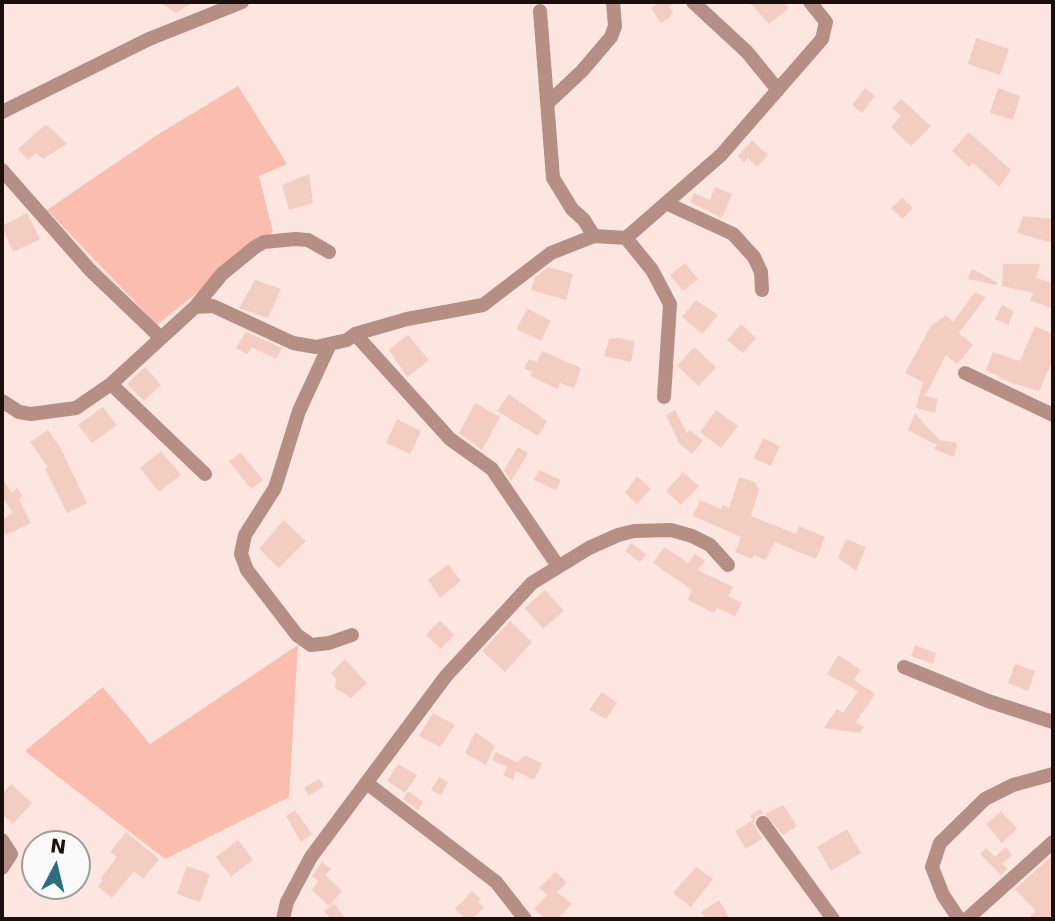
<!DOCTYPE html>
<style>
body{margin:0}
#map{position:relative;width:1055px;height:921px;overflow:hidden;background:#fee6e0;font-family:"DejaVu Sans",sans-serif}
canvas{display:block}
.frame{position:absolute;inset:0;border:4px solid #1b0e0b;pointer-events:none}
.north{position:absolute;left:21px;top:830px;width:70px;height:70px;box-sizing:border-box;background:#fafafa;border:2px solid #a19c9a;border-radius:50%;rotate:7deg;font-size:19px;font-weight:700;line-height:28px;text-align:center;color:#1b0e0b}
.north::after{content:'';display:block;margin:auto;width:24px;height:32px;background:#2a707e;clip-path:polygon(50% 0,100% 100%,50% 72%,0 100%)}
</style>
<div id="map">
<canvas width="1055" height="921"></canvas>
<div class="frame"></div>
<div class="north">N</div>
</div>
<script>
const g = document.querySelector('canvas').getContext('2d');
g.lineJoin = 'round';
function paint(path, color) { g.fillStyle = color; g.fill(path, 'evenodd'); }
const shape = rows => new Path2D(rows.map(r => 'M' + r).join(''));
function strokePath(path, color, width, dash) { g.strokeStyle = color; g.lineWidth = width; g.lineCap = dash ? 'butt' : 'round'; g.setLineDash(dash || []); g.stroke(path); }
const green = shape([
 [238,86,287,164,259,176,273,232,157,325,47,210,157,135],
 [298,645,289,797,165,859,25,751,103,687,150,744]
]);
const building = shape([
 [159,2,194,2,176,13],
 [660,2,676,2,669,7,673,12,669,18,661,23,651,8],
 [749,2,783,2,789,8,769,24],
 [976,38,1009,49,1000,75,968,64],
 [865,88,875,96,862,113,852,105],
 [998,88,1020,96,1013,120,990,113],
 [901,99,931,126,911,146,891,127,901,116,892,108],
 [46,124,67,144,43,159,36,153,28,160,18,149],
 [969,132,1011,170,999,187,973,163,969,167,952,151],
 [752,140,768,155,757,167,748,158,744,162,738,156],
 [309,174,313,203,289,210,282,185],
 [715,187,732,194,722,218,690,202,694,193,710,200],
 [902,198,913,208,902,219,891,208],
 [27,213,40,239,13,252,2,226],
 [1023,216,1053,219,1053,243,1017,233],
 [685,263,698,279,683,291,670,275],
 [1003,264,1040,264,1036,278,1053,283,1053,309,1030,300,1034,293,1002,286],
 [549,267,573,274,566,300,531,290,535,277],
 [972,269,997,282,996,285,968,279],
 [255,280,281,289,268,318,239,308],
 [975,292,986,297,959,333,973,345,957,364,946,355,925,396,938,399,935,413,916,408,923,382,905,373,931,326,946,315,953,322],
 [696,300,718,315,702,334,682,317],
 [1002,305,1014,311,1008,325,995,319],
 [527,308,551,321,541,341,517,329],
 [741,324,756,338,743,353,727,340],
 [1035,326,1053,334,1053,360,1039,391,1009,382,986,370,993,352,1020,361],
 [246,332,282,348,276,359,252,347,247,354,236,348],
 [408,335,429,360,407,377,389,350],
 [618,338,635,341,631,362,604,356,609,339],
 [694,347,716,367,699,386,677,366],
 [542,351,581,368,574,388,560,383,557,389,530,376,532,372,524,368,529,359,537,362],
 [145,367,161,385,144,401,127,384],
 [509,394,547,421,538,436,497,411],
 [475,403,500,417,482,450,459,433],
 [103,407,117,425,92,443,78,425],
 [675,410,687,433,690,430,703,441,692,454,679,443,666,415],
 [716,410,738,426,721,448,700,432],
 [915,413,939,440,957,443,954,457,934,449,937,445,908,430],
 [397,419,421,431,410,454,386,443],
 [48,430,60,447,87,503,67,513,45,469,48,467,30,442],
 [763,438,780,446,771,466,754,458],
 [518,447,528,453,511,481,504,470],
 [161,451,181,475,159,492,140,468],
 [241,453,263,480,251,489,229,461],
 [539,470,561,480,556,490,534,480],
 [683,472,699,486,681,505,666,491],
 [637,476,651,489,637,504,625,493],
 [739,477,755,482,759,490,751,516,796,534,799,526,825,537,816,559,775,542,765,560,754,555,752,559,735,552,741,537,693,516,700,500,721,509,722,505,729,508],
 [2,478,12,493,17,488,23,496,19,499,31,523,5,535,2,519,13,513,2,497],
 [284,520,306,541,279,568,259,549],
 [846,539,866,547,856,571,838,558],
 [631,543,646,554,640,562,625,551],
 [664,547,688,563,695,554,705,561,698,570,733,587,728,596,742,603,735,616,717,608,714,613,688,600,692,590,653,563],
 [448,564,461,581,440,598,428,580],
 [545,590,564,611,543,629,525,608],
 [440,621,454,635,441,649,426,635],
 [510,621,532,642,505,672,482,651],
 [915,645,936,653,933,664,911,656],
 [838,655,861,670,854,680,875,694,856,722,864,727,860,733,824,728,837,709,843,713,858,691,827,674],
 [345,659,367,683,351,698,335,688,336,679,331,673],
 [1015,664,1035,671,1028,691,1008,683],
 [602,692,617,703,606,719,589,710],
 [433,713,455,725,440,747,419,736],
 [475,732,495,746,486,765,465,753],
 [496,752,517,762,525,755,542,763,534,780,516,771,513,780,503,775,507,767,492,760],
 [398,764,417,775,405,793,387,781],
 [439,777,448,782,441,795,431,790],
 [319,779,324,786,309,796,304,788],
 [11,784,32,803,13,824,2,814,2,794],
 [408,791,423,802,418,810,403,799],
 [783,805,797,826,783,835,765,814],
 [760,809,763,813,757,816,753,823,762,839,746,849,735,831,753,820,750,816],
 [295,810,312,834,301,842,286,816],
 [1001,811,1017,829,1002,843,986,824],
 [847,829,861,853,831,871,817,847],
 [126,832,159,859,143,879,134,871,112,898,98,886,103,880,101,878,117,857,110,852],
 [238,840,253,860,231,877,216,857],
 [1006,847,1012,855,1002,864,1008,869,1001,875,980,854,986,848,995,857],
 [1053,855,1053,919,1027,919,1036,911,1015,889],
 [322,862,331,869,325,875,342,891,329,906,312,890,318,881,312,876],
 [187,866,210,874,200,902,177,894],
 [696,867,713,879,691,907,673,893],
 [555,872,567,882,557,892,572,904,558,919,546,919,534,909,547,895,539,888],
 [472,891,481,899,478,902,484,907,473,919,466,919,455,909],
 [719,900,730,919,706,919,701,912],
 [334,903,346,919,331,919,324,911]
]);
const street = shape([
 [693,2,747,52,778,90],
 [540,11,553,178,572,209,584,220,594,236],
 [549,102,582,71,611,37,615,26,613,2],
 [2,112,149,39,242,2],
 [2,170,90,270,160,337],
 [668,204,733,234,754,257,761,272,762,290],
 [626,238,721,155,822,39,826,22,810,2],
 [195,307,213,306,293,343,316,347,347,340,355,334,407,319,483,305,551,253,594,236,626,238,652,270,670,304,664,397],
 [355,334,450,439,492,469,558,566],
 [330,344,299,411,275,488,245,535,241,554,247,570,297,635,311,645,329,643,352,635],
 [965,373,1053,415],
 [111,384,205,474],
 [2,401,19,412,31,414,76,408,111,384,195,307,222,274,255,247,264,242,295,239,308,240,329,252],
 [904,667,988,701,1053,722],
 [368,784,496,882,525,919],
 [763,823,833,919],
 [2,840,11,854,2,868],
 [283,919,287,902,311,857,446,676,532,583,589,548,618,535,634,531,671,530,692,536,710,545,728,565],
 [959,919,943,895,932,867,940,843,985,799,1013,785,1053,774],
 [967,919,1053,842]
]);
paint(green, '#fbbdae');
paint(building, '#f3ccc2');
strokePath(street, '#b58e85', 14);
</script>
